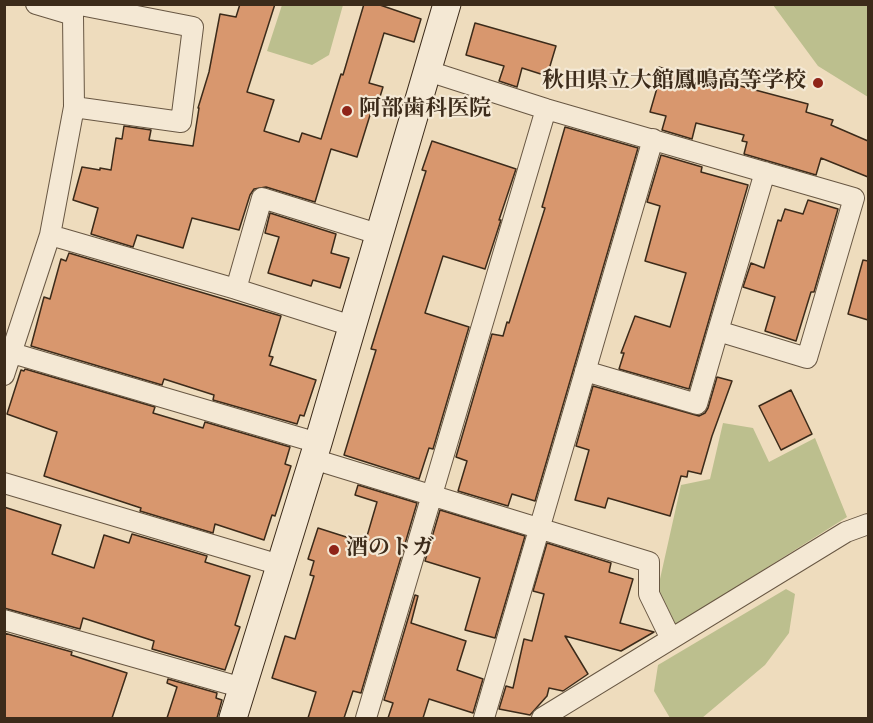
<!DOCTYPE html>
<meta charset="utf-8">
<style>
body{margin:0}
#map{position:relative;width:873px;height:723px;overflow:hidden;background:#eedcbd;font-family:"Sorts Mill Goudy",serif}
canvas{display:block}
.frame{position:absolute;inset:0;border:6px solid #3c2b1a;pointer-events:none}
</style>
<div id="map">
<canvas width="873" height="723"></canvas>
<div class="frame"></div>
</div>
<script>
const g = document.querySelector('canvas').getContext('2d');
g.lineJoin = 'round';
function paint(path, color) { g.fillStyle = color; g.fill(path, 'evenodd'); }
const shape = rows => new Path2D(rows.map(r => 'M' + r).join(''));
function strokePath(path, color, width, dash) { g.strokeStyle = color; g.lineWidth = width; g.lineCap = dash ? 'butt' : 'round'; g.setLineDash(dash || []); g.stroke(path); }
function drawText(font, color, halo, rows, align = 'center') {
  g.font = font + ' "Sorts Mill Goudy","Noto Serif JP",serif'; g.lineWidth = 4.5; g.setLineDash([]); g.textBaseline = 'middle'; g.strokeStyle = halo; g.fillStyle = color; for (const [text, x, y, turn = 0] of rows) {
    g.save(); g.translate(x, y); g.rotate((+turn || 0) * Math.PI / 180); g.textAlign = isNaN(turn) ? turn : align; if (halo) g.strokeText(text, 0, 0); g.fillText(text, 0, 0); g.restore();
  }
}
const green = shape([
 [282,5,343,5,329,55,312,65,267,51],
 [773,5,868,5,868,97,818,66],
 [723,423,753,428,769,462,815,438,847,517,676,625,658,588,681,485,710,479],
 [786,589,795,594,789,633,765,665,702,718,670,718,654,691,658,665]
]);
const building = shape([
 [240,4,275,4,247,92,274,100,264,131,299,142,302,133,321,139,341,74,343,75,364,4,377,4,421,19,414,42,384,33,369,83,383,87,375,113,371,112,357,157,331,149,315,202,266,187,254,189,250,195,239,230,192,218,183,248,137,235,133,247,91,234,98,208,73,200,82,167,100,170,100,168,111,170,116,138,122,139,124,126,151,130,149,140,193,146,199,108,198,108,209,72,220,14,236,17,240,4],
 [475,23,556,46,547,76,522,68,517,87,499,81,504,66,466,55,475,23],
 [659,67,709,83,710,78,808,104,806,112,833,120,831,125,868,141,868,177,821,158,816,175,744,154,747,142,742,141,744,135,696,123,692,139,662,130,666,116,650,112,657,88,653,87,659,67],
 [565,127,638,148,535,501,512,494,508,506,458,491,467,461,456,457,492,334,503,336,507,322,509,323,545,208,542,207,565,127],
 [432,141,516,169,499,220,501,220,485,269,443,256,425,313,469,327,433,449,429,448,419,479,344,455,376,350,371,349,426,171,422,170,432,141],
 [661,155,702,167,701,172,748,185,689,389,619,369,624,353,621,353,635,316,670,327,686,273,645,261,660,206,647,202,661,155],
 [808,200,838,209,814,292,811,292,796,341,765,331,775,297,743,287,751,263,764,268,778,220,781,221,785,209,803,214,808,200],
 [270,213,336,234,331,253,349,258,340,288,313,280,311,286,268,273,279,237,265,233,270,213],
 [69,253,281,316,269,356,273,357,270,365,316,380,304,416,300,415,297,424,213,400,214,395,164,379,162,385,31,346,44,297,50,299,61,259,66,261,69,253],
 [863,260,868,261,868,320,848,314,863,260],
 [25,369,155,407,153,413,203,428,205,422,290,447,285,464,291,466,275,516,272,515,264,540,215,524,213,533,140,511,141,508,44,476,57,432,7,414,21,370,24,371,25,369],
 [717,377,732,381,712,436,701,474,688,471,687,477,681,476,670,516,608,498,605,508,575,500,589,450,576,446,593,386,699,416,705,413,708,408,717,377],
 [791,390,812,434,781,450,759,406,791,390],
 [358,485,417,503,361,693,353,691,344,718,308,718,316,692,272,678,285,636,295,639,314,576,310,575,314,561,308,559,318,528,365,543,377,502,355,495,358,485],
 [4,507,61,525,52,554,94,568,104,535,129,543,132,534,207,556,205,562,250,576,235,625,240,627,225,670,152,649,154,641,83,618,80,629,4,608,4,507],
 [440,510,525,536,495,638,465,630,480,578,425,561,440,510],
 [547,543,611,563,609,572,633,579,620,623,654,632,621,651,565,636,588,674,563,691,549,688,547,696,530,715,499,709,506,686,513,688,524,639,532,641,544,594,533,591,547,543],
 [415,595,418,596,411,623,466,641,457,670,483,679,473,713,429,699,423,718,388,718,393,703,384,700,415,595],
 [4,633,72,652,71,655,127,673,112,718,4,718,4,633],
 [168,679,217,693,216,698,222,700,217,718,167,718,177,687,167,683,168,679]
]);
const street = shape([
 [36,4,73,15],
 [428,71,546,109,854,198,807,358,718,331,697,404,585,371],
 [74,107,181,122,193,27,75,4],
 [50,235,236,289,352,326],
 [236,289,262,198,378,234],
 [718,331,765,172],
 [12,353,318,443],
 [4,375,50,235,74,107,73,15,75,4],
 [313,459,649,562,649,594,671,639],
 [4,483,280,565],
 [4,620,243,688],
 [366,718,546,109],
 [484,718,653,139],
 [542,718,846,532,868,524]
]);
const secondary = shape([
 [233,718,318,443,447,4]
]);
const markers = [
 [818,83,6,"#8f2418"],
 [347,111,6,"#8f2418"],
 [334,550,6,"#8f2418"]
];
const poiNames = [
 ["秋田県立大館鳳鳴高等学校",806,83,"right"],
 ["阿部歯科医院",359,111],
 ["酒のトガ",346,550]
];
paint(green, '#bcbf8e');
paint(building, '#d8976e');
strokePath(building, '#3c2b1a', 1.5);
strokePath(street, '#685743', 22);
strokePath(secondary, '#3c2b1a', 29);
strokePath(street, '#f4e8d4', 20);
strokePath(secondary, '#f4e8d4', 27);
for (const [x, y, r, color] of markers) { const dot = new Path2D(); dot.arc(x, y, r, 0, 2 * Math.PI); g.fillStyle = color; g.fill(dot); strokePath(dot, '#f4e8d4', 2); }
drawText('bold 22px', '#3c2b1a', '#f4e8d4', poiNames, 'left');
</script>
